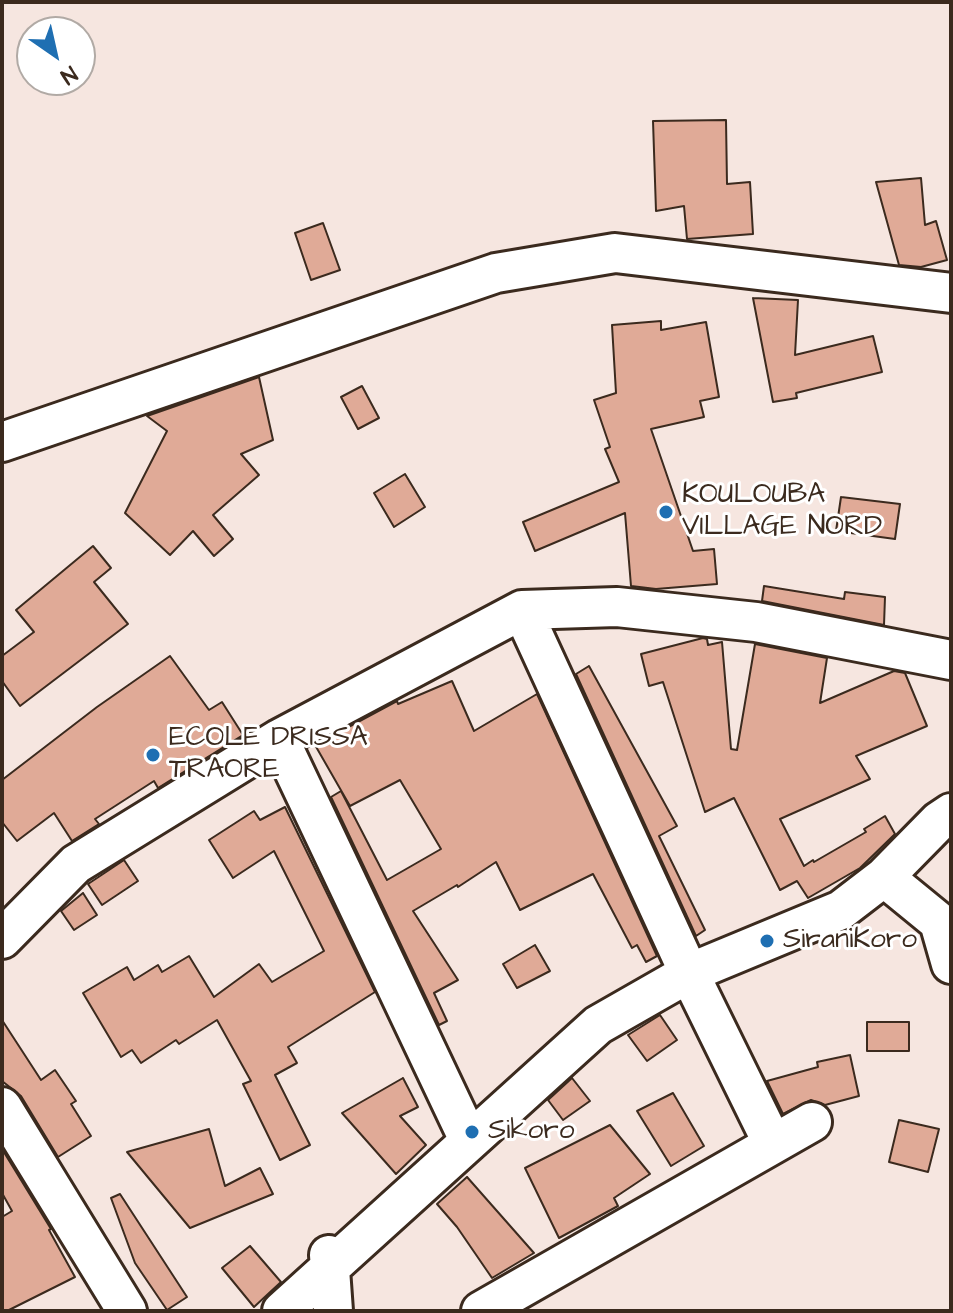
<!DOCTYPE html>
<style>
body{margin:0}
#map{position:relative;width:953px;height:1313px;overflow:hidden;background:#f6e6e0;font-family:"Architects Daughter",sans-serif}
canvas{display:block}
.frame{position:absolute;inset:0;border:4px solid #3b2a1e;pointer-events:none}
.north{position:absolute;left:16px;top:16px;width:80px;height:80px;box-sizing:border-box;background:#fff;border:2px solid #b1aaa5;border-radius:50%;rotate:146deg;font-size:22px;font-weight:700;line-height:32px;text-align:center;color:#3b2a1e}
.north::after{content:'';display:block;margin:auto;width:28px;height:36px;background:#1f6fb2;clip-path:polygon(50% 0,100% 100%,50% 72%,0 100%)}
</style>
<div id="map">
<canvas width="953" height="1313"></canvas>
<div class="frame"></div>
<div class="north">N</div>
</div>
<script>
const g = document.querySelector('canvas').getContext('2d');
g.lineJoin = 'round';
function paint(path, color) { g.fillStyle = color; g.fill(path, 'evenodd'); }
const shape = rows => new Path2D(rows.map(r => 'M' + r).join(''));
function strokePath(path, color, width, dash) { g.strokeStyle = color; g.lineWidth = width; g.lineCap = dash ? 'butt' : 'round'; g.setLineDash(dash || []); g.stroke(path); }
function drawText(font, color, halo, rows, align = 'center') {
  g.font = font + ' "Architects Daughter",sans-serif'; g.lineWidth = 6; g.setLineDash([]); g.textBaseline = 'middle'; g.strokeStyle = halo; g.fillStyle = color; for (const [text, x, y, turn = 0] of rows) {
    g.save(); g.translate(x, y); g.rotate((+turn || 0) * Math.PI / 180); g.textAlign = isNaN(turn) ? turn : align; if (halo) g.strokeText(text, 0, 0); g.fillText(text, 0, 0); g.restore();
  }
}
const building = shape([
 [726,120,727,184,750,182,753,234,687,239,684,206,656,211,653,121,726,120],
 [921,178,925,225,936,221,947,260,921,267,899,265,876,182,921,178],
 [323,223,340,270,311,280,295,233,323,223],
 [753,298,798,300,795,355,873,336,882,372,796,393,797,398,773,402,753,298],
 [661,321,661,330,706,322,719,397,700,401,704,417,651,429,693,551,714,549,717,584,656,589,631,586,625,513,535,551,523,522,619,482,605,449,610,447,594,400,616,393,612,325,661,321],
 [259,377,273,440,241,454,259,475,213,515,233,539,214,556,193,531,170,555,125,513,167,431,147,416,259,377],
 [362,386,379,418,358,429,341,397,362,386],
 [405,474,425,507,394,527,374,493,405,474],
 [841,497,900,504,895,539,836,531,841,497],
 [93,546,111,568,94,582,128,624,20,706,2,681,2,656,34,632,16,610,93,546],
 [764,586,844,599,845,592,885,597,884,625,762,601,764,586],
 [703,638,707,639,708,645,722,642,731,749,737,750,755,644,827,658,820,703,894,671,905,673,927,726,856,756,870,779,780,819,804,866,813,860,814,862,866,832,864,829,885,816,895,834,860,868,808,898,797,881,780,890,734,798,705,812,663,682,649,686,641,654,703,638],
 [170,656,209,710,222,702,243,735,158,788,154,781,95,819,99,824,72,841,54,813,17,841,2,822,2,780,97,707,170,656],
 [589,666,677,826,659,836,705,930,696,936,576,674,589,666],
 [452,681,474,731,537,694,657,956,646,962,637,945,632,948,593,874,520,910,496,862,458,887,457,885,413,911,458,980,434,993,447,1021,439,1025,331,797,341,791,387,880,441,849,400,780,350,806,315,745,397,701,398,704,452,681],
 [285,807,375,992,288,1047,297,1063,275,1075,310,1145,280,1160,243,1084,251,1081,217,1020,179,1044,176,1040,141,1063,132,1050,121,1057,83,993,127,967,134,980,158,965,162,972,189,956,214,997,259,964,272,982,324,951,274,851,233,878,209,840,254,811,260,820,285,807],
 [124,860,138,881,102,905,88,884,124,860],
 [83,893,97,915,74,930,61,911,83,893],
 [535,945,550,971,517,988,503,964,535,945],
 [660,1015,677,1040,647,1061,628,1035,660,1015],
 [2,1020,41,1080,55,1070,76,1101,71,1104,91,1136,58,1157,21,1096,2,1081,2,1020],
 [867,1022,909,1022,909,1051,867,1051,867,1022],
 [850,1055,859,1096,825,1105,811,1100,783,1114,767,1081,818,1067,817,1062,850,1055],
 [403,1078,418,1107,400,1116,426,1145,396,1174,342,1113,403,1078],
 [572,1078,590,1101,563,1120,548,1100,572,1078],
 [673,1093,704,1146,671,1166,637,1111,673,1093],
 [899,1120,939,1129,928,1172,889,1162,899,1120],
 [610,1125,650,1174,614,1198,618,1206,559,1238,525,1168,610,1125],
 [209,1129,225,1186,260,1168,273,1194,190,1228,127,1152,209,1129],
 [2,1149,51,1229,49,1230,75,1277,7,1311,2,1311,2,1217,12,1211,2,1193,2,1149],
 [467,1177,534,1253,492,1278,457,1227,437,1204,467,1177],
 [120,1194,187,1297,167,1310,135,1263,111,1198,120,1194],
 [250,1246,281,1282,254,1307,222,1268,250,1246]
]);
const minor = shape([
 [2,442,496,273,615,253,951,293],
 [522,610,689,973,773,1144],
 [279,739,469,1140],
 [884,877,939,922,951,964],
 [2,939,76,864,279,739,522,610,617,607,756,622,951,660],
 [2,1107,127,1311],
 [329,1255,333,1311],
 [282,1311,598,1025,689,973,841,910,884,877,939,821,951,813],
 [481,1311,812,1122]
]);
const markers = [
 [666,512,8,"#1f6fb2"],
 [153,755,8,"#1f6fb2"],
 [767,941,8,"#1f6fb2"],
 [472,1132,8,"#1f6fb2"]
];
const poiNames = [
 ["KOULOUBA",682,496],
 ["VILLAGE NORD",682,528],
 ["ECOLE DRISSA",169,739],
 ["TRAORE",169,771],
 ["SiraniKoro",783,941],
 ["Sikoro",488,1132]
];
paint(building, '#e0aa97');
strokePath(building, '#3b2a1e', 2);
strokePath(minor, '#3b2a1e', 44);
strokePath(minor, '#fff', 38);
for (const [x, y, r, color] of markers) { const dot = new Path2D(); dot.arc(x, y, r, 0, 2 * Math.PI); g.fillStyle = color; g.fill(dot); strokePath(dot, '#fff', 3); }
drawText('28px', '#3b2a1e', '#fff', poiNames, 'left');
</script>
